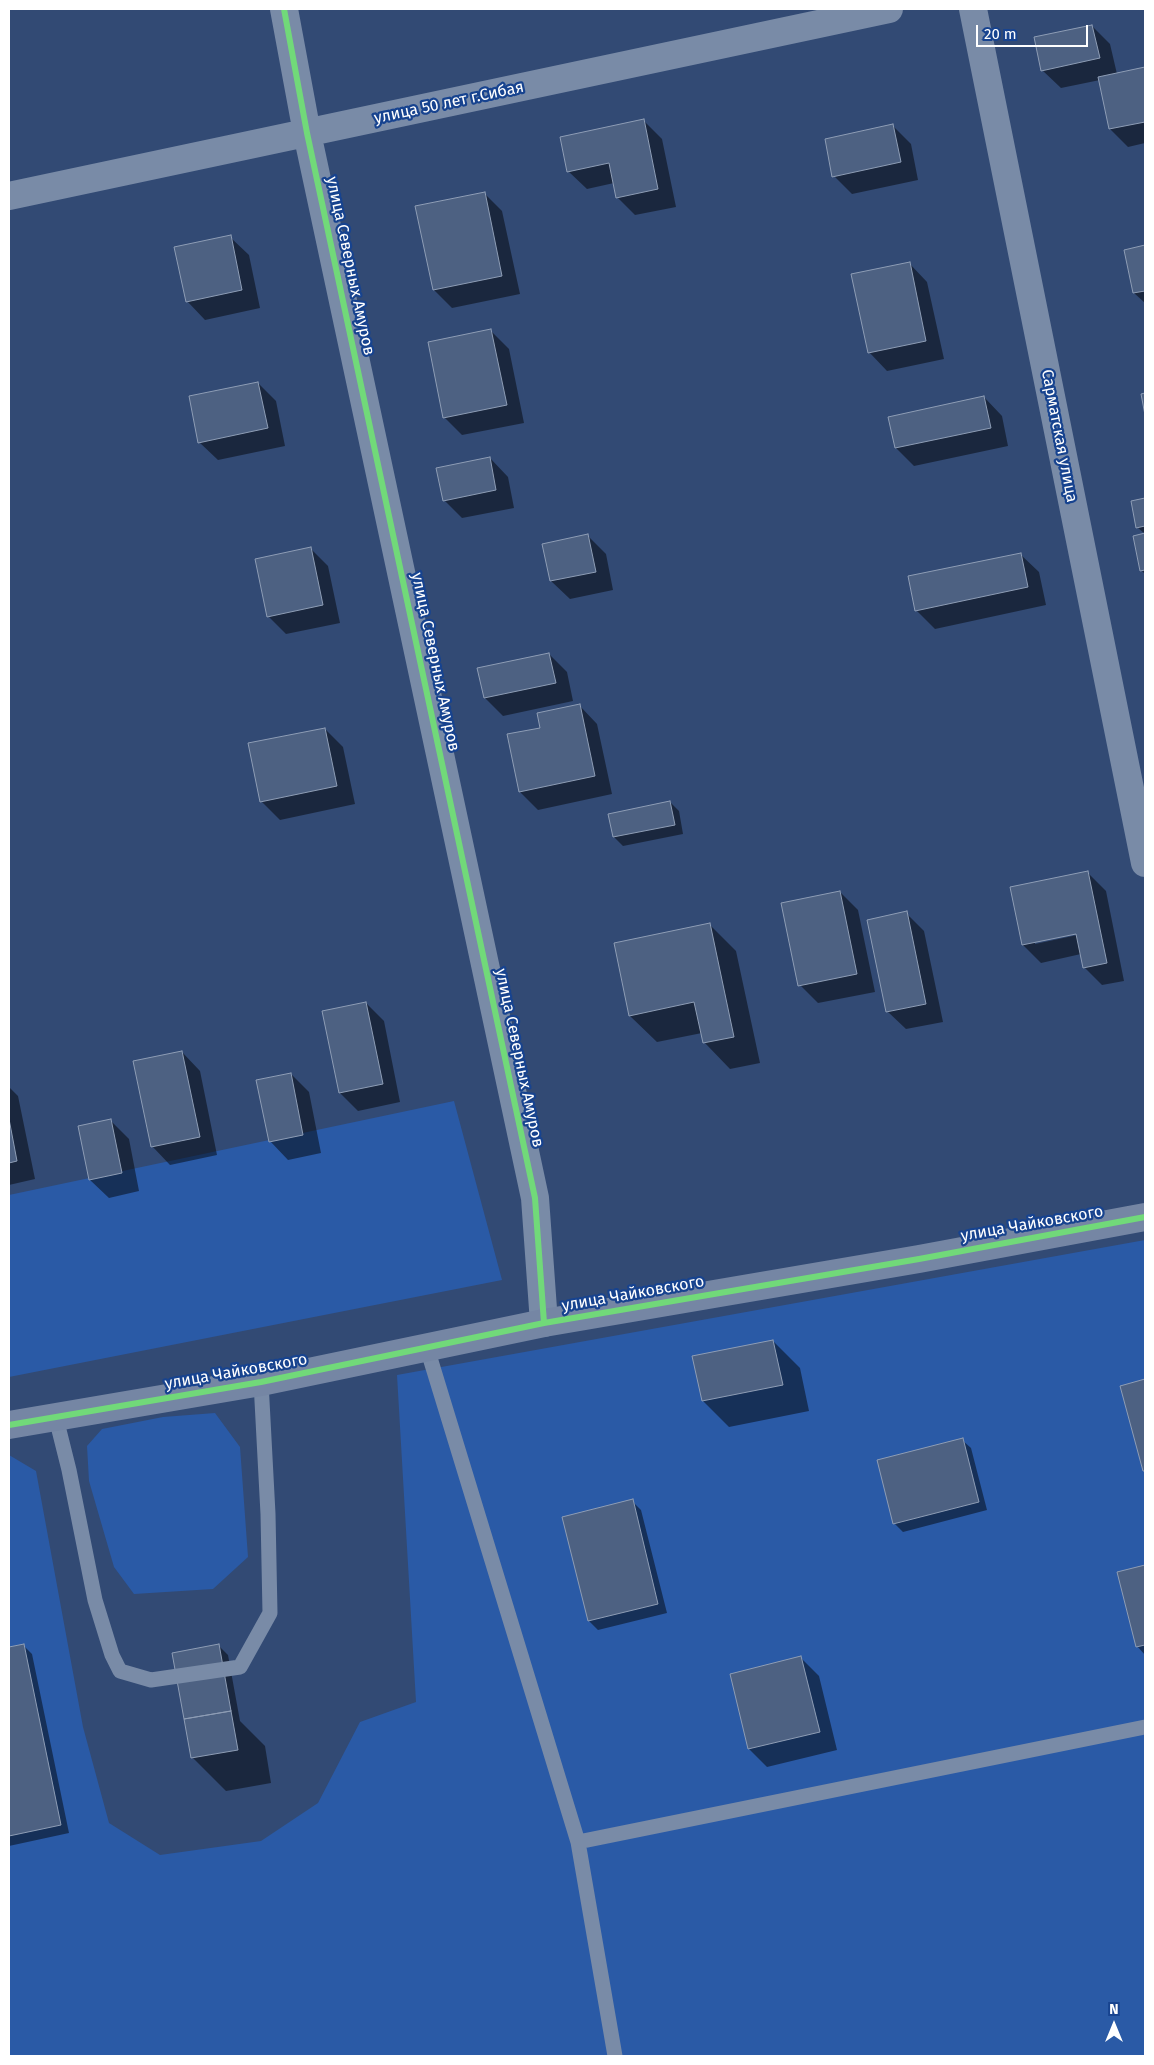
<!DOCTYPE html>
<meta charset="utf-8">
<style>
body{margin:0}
#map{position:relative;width:1154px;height:2065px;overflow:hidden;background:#324a74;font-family:"Fira Sans",sans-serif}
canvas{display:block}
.frame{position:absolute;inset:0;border:10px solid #fff;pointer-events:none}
.north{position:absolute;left:1089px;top:2000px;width:50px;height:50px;-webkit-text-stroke:4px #17438f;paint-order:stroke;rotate:0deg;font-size:14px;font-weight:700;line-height:20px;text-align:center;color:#fff}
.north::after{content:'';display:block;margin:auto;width:18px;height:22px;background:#fff;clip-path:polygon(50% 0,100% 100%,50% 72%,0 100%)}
.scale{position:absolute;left:976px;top:25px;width:112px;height:22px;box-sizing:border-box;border:2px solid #fff;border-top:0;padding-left:6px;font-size:15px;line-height:18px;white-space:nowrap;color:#fff;-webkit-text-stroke:4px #17438f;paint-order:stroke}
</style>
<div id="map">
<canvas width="1154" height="2065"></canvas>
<div class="frame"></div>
<div class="north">N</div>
<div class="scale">20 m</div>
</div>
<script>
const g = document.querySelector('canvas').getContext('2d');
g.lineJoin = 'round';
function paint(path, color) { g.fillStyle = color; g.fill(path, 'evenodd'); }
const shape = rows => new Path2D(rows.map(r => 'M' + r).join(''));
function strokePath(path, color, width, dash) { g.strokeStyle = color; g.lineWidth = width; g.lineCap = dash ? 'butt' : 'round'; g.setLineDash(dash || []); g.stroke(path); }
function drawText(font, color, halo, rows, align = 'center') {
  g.font = font + ' "Fira Sans",sans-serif'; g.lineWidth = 4.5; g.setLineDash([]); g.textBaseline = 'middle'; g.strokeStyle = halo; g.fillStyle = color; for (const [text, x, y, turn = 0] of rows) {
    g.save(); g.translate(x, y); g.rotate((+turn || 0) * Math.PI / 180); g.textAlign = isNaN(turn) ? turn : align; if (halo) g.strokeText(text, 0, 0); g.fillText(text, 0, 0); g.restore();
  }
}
const green = shape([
 [454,1101,502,1280,9,1377,9,1195],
 [1145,1240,1145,2056,9,2056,9,1455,36,1471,83,1727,109,1823,160,1855,261,1841,318,1803,360,1722,416,1702,397,1375],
 [215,1413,240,1447,248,1557,213,1589,134,1594,114,1567,89,1481,87,1446,102,1429,163,1417]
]);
const shadow = shape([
 [1092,26,1110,44,1117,74,1145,68,1145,143,1128,147,1110,129,1100,80,1061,88,1042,70],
 [644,121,662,139,676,207,635,215,617,197,614,183,587,189,568,171],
 [893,126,911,144,918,180,852,194,834,176],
 [484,193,502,211,520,294,452,308,434,290],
 [230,237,249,255,260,308,205,320,187,301],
 [1145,246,1145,303,1134,293,1125,251],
 [909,263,927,282,944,359,887,371,869,352],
 [491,331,509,349,524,423,462,435,444,417],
 [258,383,276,401,285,446,218,460,199,442],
 [984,397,1002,416,1008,446,914,466,896,448],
 [490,458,508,477,514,508,462,518,444,500],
 [1145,500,1145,574,1142,571,1145,534,1137,527,1132,502],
 [588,536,606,554,613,590,570,599,551,581],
 [310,548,328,566,340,623,286,634,268,616],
 [1020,554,1039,572,1046,605,935,629,916,610],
 [549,654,567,672,573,701,503,716,485,698],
 [579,705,597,724,612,794,538,810,520,792,508,735,542,729],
 [325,729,343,747,355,804,280,820,262,802,249,744],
 [670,802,679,811,683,834,623,846,614,837],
 [1087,872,1106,891,1124,981,1102,985,1084,967,1081,954,1041,963,1023,945],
 [1082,931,1082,934,1035,944,1035,941],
 [840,892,858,910,875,992,818,1003,800,985],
 [906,913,924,931,943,1022,906,1029,887,1011],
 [710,925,736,951,760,1063,730,1069,704,1042,702,1033,657,1042,630,1016],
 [366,1003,384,1021,400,1102,358,1111,340,1093,323,1012],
 [182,1052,200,1071,217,1155,170,1165,152,1146],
 [291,1074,309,1092,321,1153,288,1160,270,1141],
 [9,1087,18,1096,35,1179,9,1185],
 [110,1120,129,1139,139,1191,109,1198,90,1180],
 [773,1341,800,1368,809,1411,729,1427,703,1401],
 [1145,1380,1145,1472,1122,1387],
 [962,1440,971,1448,987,1510,903,1532,894,1523],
 [632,1501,641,1510,667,1613,598,1630,589,1621],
 [1145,1566,1145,1655,1137,1646,1119,1572],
 [23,1645,32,1654,69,1833,9,1846,9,1648],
 [219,1646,228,1655,240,1721,265,1746,271,1783,226,1791,192,1757],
 [801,1658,819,1676,837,1750,767,1767,749,1749]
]);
const building = shape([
 [1092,25,1100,58,1041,71,1034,37,1092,25],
 [1145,67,1145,122,1109,129,1098,77,1145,67],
 [644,119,658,189,616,198,609,163,567,172,560,137,644,119],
 [893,124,901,162,832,177,825,139,893,124],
 [485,192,502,276,433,290,415,206,485,192],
 [231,235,242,290,186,302,174,247,231,235],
 [1145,245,1145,291,1133,293,1124,250,1145,245],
 [910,262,926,341,868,353,851,274,910,262],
 [491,329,507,405,443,418,428,342,491,329],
 [258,382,268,428,198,443,189,396,258,382],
 [1145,393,1145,415,1141,394,1145,393],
 [984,396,991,428,895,448,888,417,984,396],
 [490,457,496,490,443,501,436,468,490,457],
 [1145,498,1145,526,1136,528,1131,501,1145,498],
 [1145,533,1145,570,1140,571,1133,536,1145,533],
 [588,534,596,572,550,581,542,544,588,534],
 [311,547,323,605,267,617,255,559,311,547],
 [1021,553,1028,587,915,611,908,576,1021,553],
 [549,653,556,683,484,698,477,668,549,653],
 [580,704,595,776,519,792,507,734,540,728,537,713,580,704],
 [325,728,337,786,260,802,248,743,325,728],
 [670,801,675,825,613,837,608,814,670,801],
 [1088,871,1107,963,1083,968,1076,934,1022,945,1010,887,1088,871],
 [840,891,857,974,798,986,781,903,840,891],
 [907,911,926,1004,886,1012,867,920,907,911],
 [710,923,734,1037,703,1043,694,1002,629,1016,614,943,710,923],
 [366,1002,383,1084,339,1093,322,1011,366,1002],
 [182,1051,200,1137,151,1147,133,1061,182,1051],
 [291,1073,303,1135,269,1142,256,1080,291,1073],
 [9,1119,17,1161,9,1163,9,1119],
 [111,1119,122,1173,89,1180,78,1126,111,1119],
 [773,1340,783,1385,702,1401,692,1356,773,1340],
 [1145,1379,1145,1471,1143,1471,1120,1386,1145,1379],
 [963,1438,979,1502,893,1524,877,1460,963,1438],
 [633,1499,658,1604,588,1621,562,1517,633,1499],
 [1145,1565,1145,1645,1136,1647,1117,1572,1145,1565],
 [24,1644,61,1825,9,1836,9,1647,24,1644],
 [219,1644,231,1711,184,1719,172,1653,219,1644],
 [801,1656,820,1732,748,1749,730,1674,801,1656],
 [231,1711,238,1750,191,1758,184,1719,231,1711]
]);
const lane = shape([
 [427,1348,578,1842,615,2056],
 [56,1418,69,1470,95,1600,112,1655,120,1671,151,1680,240,1667,270,1613,268,1514,261,1382],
 [578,1842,1145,1727]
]);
const street = shape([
 [284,9,307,133,535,1198,544,1323],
 [973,9,1145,863],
 [9,196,889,9]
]);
const secondary = shape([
 [9,1425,261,1382,544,1323,919,1259,1145,1217]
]);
const cycleway = shape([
 [284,9,307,133,535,1198,544,1323],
 [9,1425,261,1382,544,1323,919,1259,1145,1217]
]);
const streetNames = [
 ["улица 50 лет г.Сибая",449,103,-12],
 ["улица Северных Амуров",350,266,78],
 ["Сарматская улица",1059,436,79],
 ["улица Северных Амуров",435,662,78],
 ["улица Северных Амуров",519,1058,78],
 ["улица Чайковского",1032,1224,-10],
 ["улица Чайковского",633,1294,-10],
 ["улица Чайковского",236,1372,-10]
];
paint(green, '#2a5aa6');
paint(shadow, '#0007');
paint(building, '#4d6182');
strokePath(building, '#8e9db5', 1);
strokePath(lane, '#798ba7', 15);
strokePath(street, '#798ba7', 28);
strokePath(secondary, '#7586a4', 28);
strokePath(cycleway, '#71d979', 6);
drawText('16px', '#fff', '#17438f', streetNames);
</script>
